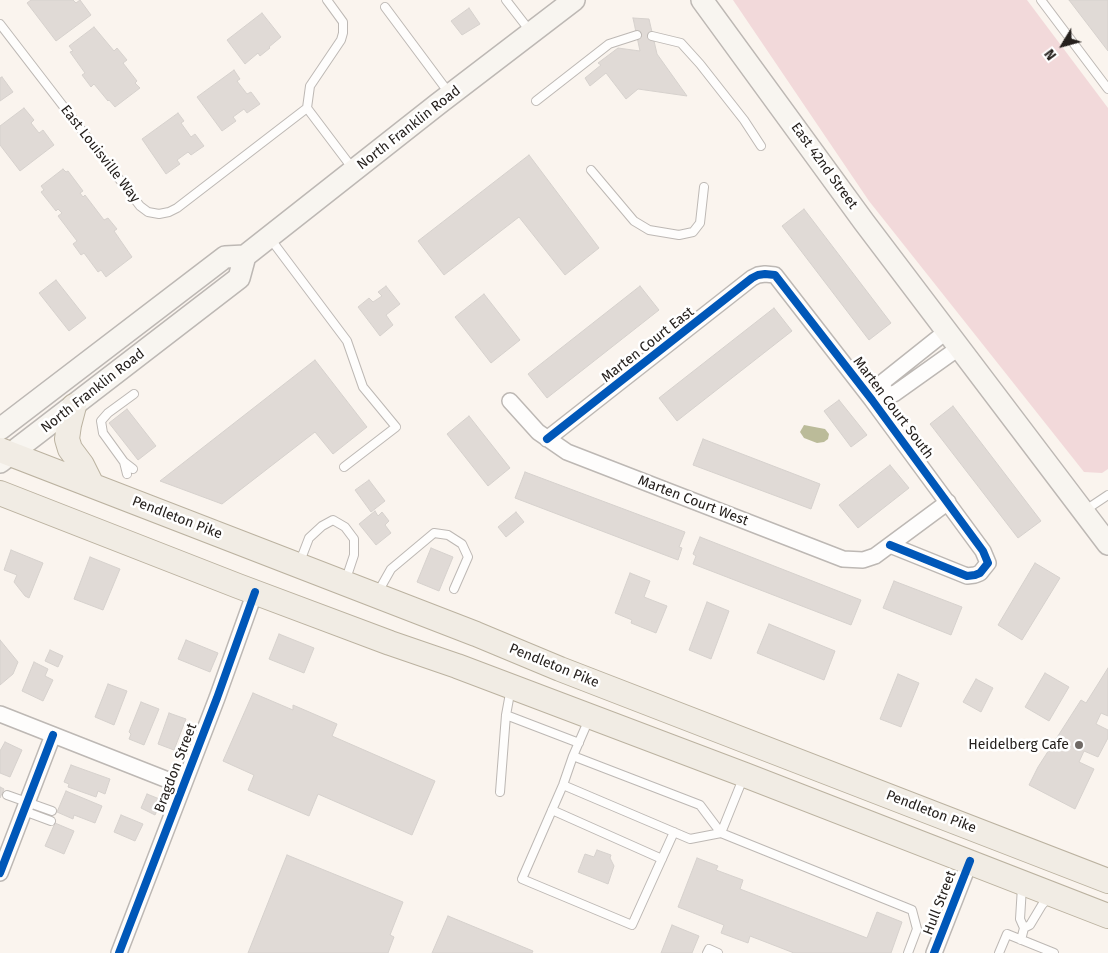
<!DOCTYPE html>
<style>
body{margin:0}
#map{position:relative;width:1108px;height:953px;overflow:hidden;background:#faf4ee;font-family:"Fira Sans",sans-serif}
canvas{display:block}
.north{position:absolute;left:1038px;top:20px;width:50px;height:50px;-webkit-text-stroke:4px #fff;paint-order:stroke;rotate:233deg;font-size:14px;font-weight:700;line-height:20px;text-align:center;color:#25201d}
.north::after{content:'';display:block;margin:auto;width:18px;height:22px;background:#25201d;clip-path:polygon(50% 0,100% 100%,50% 72%,0 100%)}
</style>
<div id="map">
<canvas width="1108" height="953"></canvas>
<div class="north">N</div>
</div>
<script>
const g = document.querySelector('canvas').getContext('2d');
g.lineJoin = 'round';
function paint(path, color) { g.fillStyle = color; g.fill(path, 'evenodd'); }
const shape = rows => new Path2D(rows.map(r => 'M' + r).join(''));
function strokePath(path, color, width, dash) { g.strokeStyle = color; g.lineWidth = width; g.lineCap = dash ? 'butt' : 'round'; g.setLineDash(dash || []); g.stroke(path); }
function drawText(font, color, halo, rows, align = 'center') {
  g.font = font + ' "Fira Sans",sans-serif'; g.lineWidth = 5; g.setLineDash([]); g.textBaseline = 'middle'; g.strokeStyle = halo; g.fillStyle = color; for (const [text, x, y, turn = 0] of rows) {
    g.save(); g.translate(x, y); g.rotate((+turn || 0) * Math.PI / 180); g.textAlign = isNaN(turn) ? turn : align; if (halo) g.strokeText(text, 0, 0); g.fillText(text, 0, 0); g.restore();
  }
}
const green = shape([
 [733,0,1027,0,1108,108,1108,469,1102,473,1084,472,869,201]
]);
const water = shape([
 [804,425,825,429,829,434,828,439,824,442,817,443,804,438,800,432]
]);
const building = shape([
 [31,0,73,0,76,3,80,0,91,15,56,41,27,3,31,0],
 [1069,0,1108,0,1108,51,1069,0],
 [469,8,480,24,462,35,451,21,469,8],
 [262,13,281,37,269,47,270,48,260,56,258,53,245,64,227,40,262,13],
 [633,18,649,19,657,54,687,96,638,89,626,99,606,73,590,86,585,78,601,65,598,63,618,48,640,51,633,18],
 [94,27,114,51,117,48,127,60,123,63,137,81,135,83,140,88,115,107,109,100,108,101,94,84,91,87,82,75,85,73,70,52,73,51,69,46,94,27],
 [234,70,240,79,237,81,247,94,251,92,260,104,247,113,244,109,233,117,236,121,222,131,197,97,234,70],
 [2,77,13,92,0,101,0,78,2,77],
 [24,108,34,120,31,123,39,133,43,130,54,145,20,171,0,145,0,126,24,108],
 [178,113,184,121,181,123,191,137,195,134,204,146,191,155,188,152,177,160,180,164,166,174,142,139,178,113],
 [529,155,599,248,565,275,519,217,444,275,418,241,529,155],
 [63,169,66,172,68,171,83,191,80,193,83,197,85,195,104,220,108,218,117,229,114,231,132,257,106,277,101,270,98,272,84,253,81,255,73,244,77,241,58,216,62,213,58,209,56,211,41,192,44,190,41,186,63,169],
 [804,209,891,323,869,340,782,226,804,209],
 [56,280,86,318,69,331,39,293,56,280],
 [386,286,400,304,386,315,393,325,380,336,358,307,369,298,373,302,382,296,378,292,386,286],
 [640,286,659,310,547,398,528,374,640,286],
 [484,294,520,340,491,363,455,317,484,294],
 [774,308,792,331,677,421,659,398,774,308],
 [315,360,367,427,333,454,315,432,222,504,160,481,315,360],
 [839,400,867,435,851,447,824,411,839,400],
 [953,406,1041,521,1018,538,930,424,953,406],
 [127,409,156,446,138,460,109,423,127,409],
 [469,416,510,468,488,486,447,434,469,416],
 [703,439,820,484,811,509,693,465,703,439],
 [890,465,909,488,858,528,839,505,890,465],
 [525,472,685,532,679,547,682,548,678,560,515,498,525,472],
 [369,480,385,501,371,512,355,490,369,480],
 [375,511,378,516,382,512,389,521,385,525,391,533,376,545,359,524,375,511],
 [516,512,524,522,506,537,498,527,516,512],
 [700,537,861,600,851,625,693,564,696,556,693,554,700,537],
 [431,548,453,557,439,591,417,582,431,548],
 [11,550,43,563,29,598,25,596,14,582,17,575,4,570,11,550],
 [90,557,120,569,103,610,74,599,90,557],
 [1035,563,1060,578,1022,640,998,625,1035,563],
 [630,573,650,581,644,597,667,606,656,633,631,623,632,620,615,613,630,573],
 [894,581,962,607,951,635,883,608,894,581],
 [707,602,729,611,711,659,689,650,707,602],
 [769,624,835,651,824,680,757,653,769,624],
 [279,634,314,648,304,673,269,659,279,634],
 [0,640,18,662,13,674,0,685,0,640],
 [186,640,218,653,210,672,178,659,186,640],
 [50,650,63,656,58,667,45,661,50,650],
 [34,662,48,669,45,676,53,680,43,701,22,691,34,662],
 [1108,668,1108,716,1101,713,1096,724,1108,730,1108,738,1098,757,1084,751,1079,762,1094,769,1075,809,1029,785,1038,767,1081,700,1086,703,1108,668],
 [1045,673,1069,687,1049,721,1025,707,1045,673],
 [898,674,919,683,901,727,880,719,898,674],
 [976,679,993,688,981,712,963,702,976,679],
 [108,684,127,691,114,725,95,717,108,684],
 [253,693,293,710,293,705,337,724,332,736,435,781,412,835,318,794,309,816,248,790,254,775,223,761,253,693],
 [141,702,159,709,144,745,129,739,131,734,129,732,141,702],
 [169,713,186,719,174,750,158,744,169,713],
 [5,742,22,750,10,777,0,773,0,751,5,742],
 [71,765,110,779,105,794,98,791,96,797,68,787,69,784,64,782,71,765],
 [0,787,4,789,0,798,0,787],
 [66,791,102,806,95,823,74,815,73,819,57,812,66,791],
 [147,794,162,800,155,815,141,808,147,794],
 [121,815,143,824,135,841,114,832,121,815],
 [55,823,74,831,64,854,45,846,55,823],
 [597,850,611,855,610,858,614,866,608,884,578,872,585,854,594,857,597,850],
 [287,855,403,902,390,935,394,937,388,953,248,953,287,855],
 [697,858,718,866,716,870,743,880,740,889,867,938,877,912,902,922,891,953,794,953,750,936,748,943,721,933,724,925,678,907,697,858],
 [448,916,533,951,532,953,432,953,448,916],
 [672,925,699,936,692,953,661,953,672,925]
]);
const lane = shape([
 [506,0,530,31],
 [1041,0,1108,89],
 [385,7,449,93],
 [0,24,140,206,148,212,159,214,169,212,177,208,307,108,310,86,341,40,343,33,343,22,327,0],
 [652,36,681,43,700,64,744,120,761,146],
 [536,101,609,44,637,35],
 [307,108,353,169],
 [591,170,634,221,649,230,679,235,693,232,700,223,704,187],
 [269,237,347,341,363,387,396,427,344,467],
 [124,462,103,433,101,421,108,413,134,394],
 [127,474,124,462,133,469],
 [1084,511,1108,495],
 [299,564,309,538,322,526,333,520,345,527,354,539,354,555,345,582],
 [378,592,391,569,434,533,448,535,462,544,468,557,454,589],
 [506,715,579,743],
 [573,756,563,785,522,879,632,925,674,832],
 [744,776,721,833,912,910,917,929,908,953],
 [563,785,690,839,721,833,700,805,573,756,589,719],
 [500,792,506,715,511,688],
 [7,795,52,811],
 [552,810,662,859],
 [24,811,51,821],
 [1022,887,1020,919,1024,928],
 [1021,940,1024,928,1030,925,1042,905,1049,897],
 [707,953,709,949,718,953],
 [999,953,1007,934,1054,953]
]);
const street = shape([
 [882,393,884,381,948,330],
 [872,400,882,393,894,394,960,347],
 [510,401,538,432,567,452,843,559,863,560,875,556,948,502],
 [547,439,752,278,758,275,765,274,775,275,872,400,983,551,988,563,980,573,975,575,967,576,890,545],
 [0,714,183,786],
 [0,873,53,735],
 [119,953,217,698,255,592],
 [934,953,970,861]
]);
const secondary = shape([
 [702,0,864,222,1108,544],
 [0,429,225,257,245,256,438,104,574,0],
 [0,462,239,278,245,256]
]);
const primary = shape([
 [74,406,69,425,67,439,70,449,82,465,92,485],
 [0,450,476,634,560,669,1108,881],
 [0,493,238,586,390,643,457,666,745,775,1108,916]
]);
const cycleway = shape([
 [547,439,752,278,758,275,765,274,775,275,872,400,983,551,988,563,980,573,975,575,967,576,890,545],
 [0,873,53,735],
 [119,953,217,698,255,592],
 [934,953,970,861]
]);
const markers = [
 [1079,745,5,"#706a66"]
];
const streetNames = [
 ["North Franklin Road",409,128,-38],
 ["East Louisville Way",100,154,52],
 ["East 42nd Street",824,166,54],
 ["Marten Court East",648,345,-38],
 ["North Franklin Road",93,391,-38],
 ["Marten Court South",893,408,53],
 ["Marten Court West",693,501,21],
 ["Pendleton Pike",177,518,21],
 ["Pendleton Pike",554,666,22],
 ["Bragdon Street",176,768,-69],
 ["Pendleton Pike",931,812,21],
 ["Hull Street",940,903,-69]
];
const poiNames = [
 ["Heidelberg Cafe",1069,745]
];
paint(green, '#f2d9da');
paint(water, '#bb9');
paint(building, '#e0dad6');
strokePath(building, '#d6d1cd', 1);
strokePath(lane, '#bdb8b4', 10);
strokePath(street, '#bdb8b4', 18);
strokePath(secondary, '#bdb8b4', 24);
strokePath(primary, '#bbb2a0', 26);
strokePath(lane, '#fefdfc', 8);
strokePath(street, '#fefdfc', 15);
strokePath(secondary, '#f8f5f0', 21);
strokePath(primary, '#f1ece4', 24);
strokePath(cycleway, '#0057b8', 8);
for (const [x, y, r, color] of markers) { const dot = new Path2D(); dot.arc(x, y, r, 0, 2 * Math.PI); g.fillStyle = color; g.fill(dot); strokePath(dot, '#fff', 2); }
drawText('14px', '#25201d', '#fff', streetNames);
drawText('14px', '#25201d', '#fff', poiNames, 'right');
</script>
